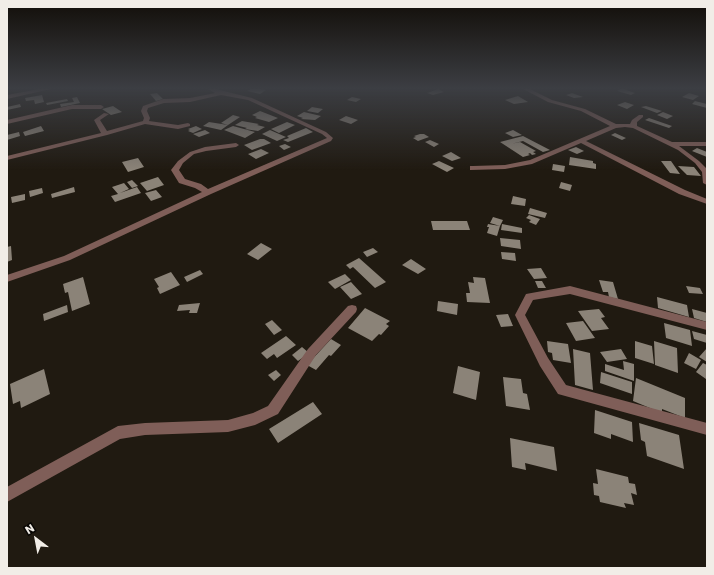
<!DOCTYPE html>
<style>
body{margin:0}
#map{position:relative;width:714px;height:575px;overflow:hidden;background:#201a11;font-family:Poppins,sans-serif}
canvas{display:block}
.frame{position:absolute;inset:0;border:8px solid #f1ede7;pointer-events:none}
.north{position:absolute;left:16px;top:519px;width:40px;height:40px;-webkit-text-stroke:3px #080603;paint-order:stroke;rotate:328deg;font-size:11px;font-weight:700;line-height:16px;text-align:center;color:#f1ede7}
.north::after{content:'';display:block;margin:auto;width:14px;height:18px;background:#f1ede7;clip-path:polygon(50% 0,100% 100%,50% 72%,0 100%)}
</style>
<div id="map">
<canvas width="714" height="575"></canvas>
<div class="frame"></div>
<div class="north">N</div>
</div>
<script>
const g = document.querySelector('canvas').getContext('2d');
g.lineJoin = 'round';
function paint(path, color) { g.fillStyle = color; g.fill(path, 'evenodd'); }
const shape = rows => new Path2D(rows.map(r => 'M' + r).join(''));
const building = shape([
 [251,89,260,89,266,90,260,94,247,91],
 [438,89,444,92,433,95,427,93],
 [620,89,624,89,635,93,631,95,617,91],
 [157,93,163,99,156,101,150,94],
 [572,93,583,97,574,98,566,95],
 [689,93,699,96,693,100,682,97],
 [42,95,44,102,35,104,34,100,26,101,25,98],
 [518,96,528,102,514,104,505,100],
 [77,97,80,103,61,107,60,104,74,102,72,98],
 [352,97,361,99,356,102,347,100],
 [67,99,68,101,47,105,46,103],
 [695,101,707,104,707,108,692,104],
 [625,102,634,105,627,109,617,105],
 [20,104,21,107,7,110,7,107],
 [113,106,122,112,111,115,102,109],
 [646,106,662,111,657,113,641,107],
 [312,107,323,109,318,113,307,111],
 [260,111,278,118,269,122,255,118,257,117,252,115],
 [304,112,321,116,315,120,301,119,303,118,297,116],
 [663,112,673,116,667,119,657,115],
 [233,115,240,117,228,125,221,123],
 [346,116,358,120,351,124,339,120],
 [649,118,672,126,669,128,645,120],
 [242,121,259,124,257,125,265,127,258,131,245,129,247,128,235,125],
 [209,122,228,125,221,130,203,126],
 [287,122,295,125,279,133,271,129],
 [41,126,44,131,25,136,23,132],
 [196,126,202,129,193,133,188,131,190,130,188,129],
 [233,126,255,132,245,138,224,130],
 [306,128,313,132,288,142,283,140,289,138,287,136],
 [205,130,210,133,199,137,193,134],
 [270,130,286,137,277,141,262,134],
 [513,130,522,135,513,137,505,133],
 [19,132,20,136,7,140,7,135],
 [615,133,626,138,622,140,611,135],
 [420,134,424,134,429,137,418,141,413,138,416,137,414,136],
 [523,136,550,150,543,152,523,141,511,144,520,142,536,151,533,152,536,154,532,155,530,153,528,154,530,155,523,157,500,142],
 [260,139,264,139,271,143,252,150,244,145],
 [430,140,439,144,434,147,425,142],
 [285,144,291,147,284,150,279,146],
 [576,147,584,151,577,154,568,150],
 [697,148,707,152,707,157,692,151],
 [261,149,269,153,256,159,248,154],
 [451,152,461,158,452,161,442,156],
 [570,157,593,161,593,163,596,164,596,169,569,165],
 [138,158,144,167,128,172,122,162],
 [439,161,454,168,447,172,432,164],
 [661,161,671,161,680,174,670,173],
 [553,164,565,166,564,172,552,170],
 [678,166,694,167,701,176,687,175],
 [158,177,164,185,147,191,140,183],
 [132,180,138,186,132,188,127,182],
 [561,182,572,185,570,191,559,188],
 [124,183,129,189,120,193,137,187,141,193,115,202,111,196,118,194,112,187],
 [74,187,75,192,52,198,51,194],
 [42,188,43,193,30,197,29,191],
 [156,190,162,197,151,201,145,193],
 [25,194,25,200,12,203,11,197],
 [513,196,526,199,525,206,511,204],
 [530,208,547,213,545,218,528,214],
 [529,215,540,219,536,225,529,222,531,220,526,218],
 [493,217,503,220,500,226,490,223],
 [431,221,467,221,470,230,433,230],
 [488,224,500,226,497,236,487,233,489,227,487,227],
 [502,224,522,228,522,233,501,230],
 [500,238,520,240,521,249,501,246],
 [261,243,272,249,258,260,247,254],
 [11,246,12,260,7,262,7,247],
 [373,248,378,252,367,257,363,252],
 [501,252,515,253,516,261,502,259],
 [359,258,386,282,375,288,353,267,350,269,346,265],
 [411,259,426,269,418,274,402,265],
 [541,268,547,278,534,279,527,269],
 [200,270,203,274,187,282,184,277],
 [171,272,180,285,160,294,157,288,159,287,154,279],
 [345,274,351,280,335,289,328,282],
 [83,277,90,304,72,311,68,292,65,293,63,284],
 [473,277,485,278,490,303,467,302,466,293,470,293,468,282,474,283],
 [599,280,613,282,618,299,609,297,608,292,603,292],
 [535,281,542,281,546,288,538,288],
 [351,282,362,294,351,299,340,287],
 [686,286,700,288,703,294,689,293],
 [657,297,687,305,689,317,658,308],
 [438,301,458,304,457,315,437,311],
 [200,303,197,313,189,313,190,310,177,311,179,305],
 [67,305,68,312,44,321,43,314],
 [365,308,390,321,386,324,389,326,381,335,379,334,372,341,348,328],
 [599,309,605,317,601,318,609,329,592,331,578,311],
 [692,309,707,313,707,322,694,318],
 [508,314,513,326,501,327,496,315],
 [272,320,282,330,274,335,265,324],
 [583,321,595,338,576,341,566,323],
 [664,323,690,330,692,346,666,338],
 [692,331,707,335,707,343,694,339],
 [286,336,296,345,277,358,274,354,267,359,261,353],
 [331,339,341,345,331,356,329,355,316,370,307,365],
 [547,341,568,344,571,363,553,360,552,353,548,352],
 [635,341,652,346,654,364,635,358],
 [654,341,677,348,678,373,655,365],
 [302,347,309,353,298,361,292,355],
 [707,348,707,362,699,357],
 [573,349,590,353,593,390,575,385],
 [621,349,627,359,607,362,600,352],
 [689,353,701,360,696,369,684,363],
 [623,361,634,364,634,381,605,371,605,364,624,370],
 [703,363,707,365,706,379,696,372],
 [458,366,480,372,476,400,453,393],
 [44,369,50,394,21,408,20,401,13,404,10,384],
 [276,370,281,375,274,381,268,375],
 [601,372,632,382,632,394,600,383],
 [503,377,521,379,523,393,527,394,530,410,506,406],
 [636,378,685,398,685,418,662,409,662,413,633,401],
 [313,402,322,414,278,443,269,429],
 [595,410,632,422,633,442,611,434,611,439,594,433],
 [639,423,679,435,684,469,647,456,645,442,641,440],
 [510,438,554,447,557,471,525,463,526,470,512,467],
 [596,469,628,477,629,483,635,484,637,495,631,493,634,505,624,503,626,508,600,502,599,496,594,495,593,483,598,484]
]);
const street = shape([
 [39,89,51,89,7,99,7,95,39,89],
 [208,89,216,89,252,98,326,132,333,138,331,141,211,194,70,260,7,282,7,275,64,256,202,192,195,188,179,183,171,170,178,161,190,152,205,147,236,143,239,145,236,147,206,151,194,154,183,163,179,170,185,179,201,184,208,189,327,138,322,134,248,100,221,95,190,102,164,103,148,108,147,111,150,118,149,121,178,125,188,123,190,124,190,126,178,129,145,124,107,135,7,160,7,156,101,133,94,120,104,113,109,114,100,120,107,131,143,121,144,118,141,111,143,106,163,99,190,98,215,93,208,89],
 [523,89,530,89,552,100,585,109,616,124,630,124,632,120,639,115,643,115,643,117,637,122,637,126,672,142,707,142,707,146,679,146,699,161,707,169,707,185,703,183,702,172,695,163,678,150,633,128,625,127,616,128,586,141,685,190,707,199,707,204,679,194,581,143,532,164,505,169,470,170,470,166,473,166,505,165,530,160,610,126,581,111,548,102,523,89],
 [72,105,101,105,104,107,101,109,72,109,7,124,7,120,72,105],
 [570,286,707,322,707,330,570,294,533,300,525,315,548,358,566,385,707,423,707,435,558,394,540,366,515,315,526,294,570,286],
 [352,305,356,306,357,309,356,312,316,355,278,414,255,425,228,432,145,435,120,439,7,502,7,487,118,426,145,423,228,420,253,413,268,406,308,349,348,306,352,305]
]);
paint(building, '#8b8378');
paint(street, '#7f5e58');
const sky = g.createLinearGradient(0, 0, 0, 170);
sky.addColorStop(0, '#120e09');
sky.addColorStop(0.52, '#3c3e43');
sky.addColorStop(1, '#3c3e4300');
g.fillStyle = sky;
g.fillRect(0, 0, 714, 170);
</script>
